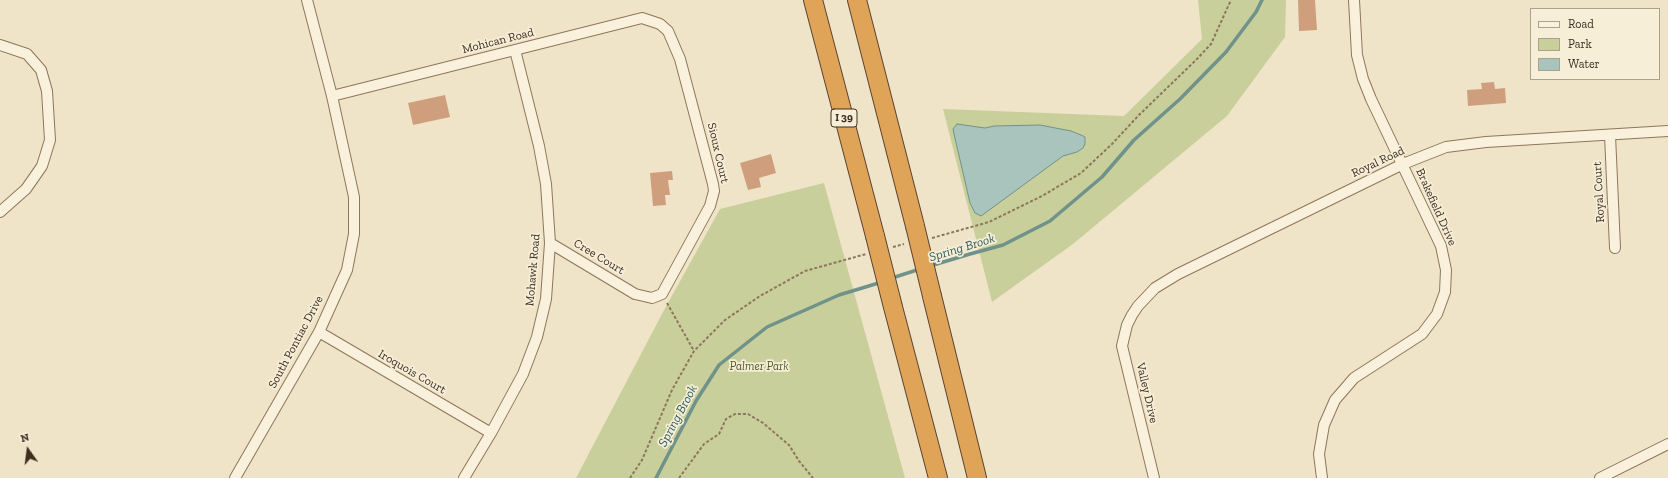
<!DOCTYPE html>
<style>
body{margin:0}
#map{position:relative;width:1668px;height:478px;overflow:hidden;background:#f0e4c8;font-family:"Zilla Slab",serif}
canvas{display:block}
.legend{position:absolute;left:1530px;top:8px;width:130px;height:72px;box-sizing:border-box;background:#f7eed8;border:1px solid #ada18e;margin:0;padding:5px 7px;list-style:none;font-size:12px;color:#3d2e20}
.legend li{display:flex;align-items:center;gap:8px;height:20px}
.legend b{width:20px;border:1px solid #ada18e}
.north{position:absolute;left:8px;top:430px;width:40px;height:40px;-webkit-text-stroke:3px #f7eed8;paint-order:stroke;rotate:346deg;font-size:11px;font-weight:700;line-height:16px;text-align:center;color:#3d2e20}
.north::after{content:'';display:block;margin:auto;width:14px;height:18px;background:#3d2e20;clip-path:polygon(50% 0,100% 100%,50% 72%,0 100%)}
</style>
<div id="map">
<canvas width="1668" height="478"></canvas>
<ul class="legend">
<li><b style="height:5px;background:#faf1dc"></b>Road</li>
<li><b style="height:11px;background:#c9cf9b"></b>Park</li>
<li><b style="height:11px;background:#a9c4bc"></b>Water</li>
</ul>
<div class="north">N</div>
</div>
<script>
const g = document.querySelector('canvas').getContext('2d');
g.lineJoin = 'round';
function paint(path, color) { g.fillStyle = color; g.fill(path, 'evenodd'); }
const shape = rows => new Path2D(rows.map(r => 'M' + r).join(''));
function strokePath(path, color, width, dash) { g.strokeStyle = color; g.lineWidth = width; g.lineCap = dash ? 'butt' : 'round'; g.setLineDash(dash || []); g.stroke(path); }
function drawText(font, color, halo, rows, align = 'center') {
  g.font = font + ' "Zilla Slab",serif'; g.lineWidth = 3.5; g.setLineDash([]); g.textBaseline = 'middle'; g.strokeStyle = halo; g.fillStyle = color; for (const [text, x, y, turn = 0] of rows) {
    g.save(); g.translate(x, y); g.rotate((+turn || 0) * Math.PI / 180); g.textAlign = isNaN(turn) ? turn : align; if (halo) g.strokeText(text, 0, 0); g.fillText(text, 0, 0); g.restore();
  }
}
const green = shape([
 [1198,0,1286,0,1285,37,1227,116,1073,244,992,302,943,109,1124,116,1202,39],
 [824,183,905,478,576,478,663,312,720,209]
]);
const water = shape([
 [957,124,985,128,994,126,1040,125,1071,131,1081,135,1085,137,1085,144,1083,148,1077,152,1063,156,981,216,975,213,970,203,954,134,953,129,957,124]
]);
const stream = shape([
 [930,266,970,254,1003,245,1050,221,1102,177,1134,140,1180,99,1226,52,1256,12,1262,0],
 [892,278,920,269],
 [656,478,696,401,719,365,767,327,839,295,882,282]
]);
const building = shape([
 [1298,0,1315,0,1317,30,1299,31],
 [1494,82,1495,89,1505,88,1506,103,1468,106,1467,90,1482,89,1481,83],
 [445,95,450,117,413,125,408,103],
 [771,154,776,173,759,178,761,187,748,190,740,163],
 [672,171,673,180,668,180,670,195,665,195,666,205,653,206,650,173]
]);
const path = shape([
 [932,238,989,222,1042,196,1081,173,1112,144,1139,115,1196,60,1211,44,1231,0],
 [893,247,904,244],
 [667,303,694,351],
 [630,478,642,460,672,390,694,351,725,320,760,296,805,271,866,254],
 [679,478,704,444,719,434,726,419,735,414,748,414,763,423,789,445,799,461,813,478]
]);
const street = shape([
 [0,45,27,54,41,70,47,91,50,140,42,166,26,189,0,212],
 [332,96,642,18,660,24,668,31,680,59,713,184,714,191,710,206,662,294,652,298,635,294,550,243],
 [1610,135,1615,248],
 [319,332,491,433],
 [235,478,319,332,347,270,354,234,354,197,332,96,307,0],
 [464,478,491,433,523,374,537,337,546,299,550,243,546,184,539,146,515,50],
 [1154,478,1122,346,1127,325,1132,315,1138,306,1155,288,1178,274,1403,164,1446,147,1486,142,1668,131],
 [1322,478,1319,454,1324,425,1335,400,1354,378,1422,334,1437,314,1445,292,1446,270,1441,246,1371,99,1363,79,1357,55,1354,0],
 [1600,478,1668,444]
]);
const highway = shape([
 [813,0,875,236],
 [857,0,915,226],
 [932,296,977,478],
 [893,307,938,478]
]);
const highwayBridge = shape([
 [915,226,932,296],
 [875,236,893,307]
]);
const shields = [
 [844,118,26]
];
const shieldNames = [
 ["I 39",844,118]
];
const streetNames = [
 ["Mohican Road",498,41,-14],
 ["Sioux Court",718,153,77],
 ["Royal Road",1378,162,-25],
 ["Royal Court",1599,192,-93],
 ["Brakefield Drive",1436,207,66],
 ["Cree Court",599,257,31],
 ["Mohawk Road",533,270,-85],
 ["South Pontiac Drive",296,342,-62],
 ["Iroquois Court",412,372,30],
 ["Valley Drive",1147,393,77]
];
const parkNames = [
 ["Palmer Park",759,367]
];
const waterNames = [
 ["Spring Brook",962,248,-17],
 ["Spring Brook",678,416,-62]
];
paint(green, '#c9cf9b');
paint(water, '#a9c4bc');
strokePath(water, '#6f938a', 1);
strokePath(stream, '#6f938a', 3.5);
paint(building, '#cf9f7d');
strokePath(street, '#8d765c', 12);
strokePath(highway, '#5b4430', 20);
strokePath(path, '#8d765c', 2, [3, 2]);
strokePath(street, '#faf1dc', 10);
strokePath(highway, '#e0a458', 18);
strokePath(highwayBridge, '#5b4430', 20, []);
strokePath(highwayBridge, '#e0a458', 18);
for (const [x, y, w] of shields) { const box = new Path2D(); box.roundRect(x - w / 2, y - 9, w, 18, 3); g.fillStyle = '#f7eed8'; g.fill(box); strokePath(box, '#3d2e20', 1); }
drawText('bold 11px', '#3d2e20', null, shieldNames);
drawText('12px', '#3d2e20', '#f7eed8', streetNames);
drawText('italic 12px', '#4d5a26', '#f7eed8', parkNames);
drawText('italic 13px', '#2f5d5a', '#f7eed8', waterNames);
</script>
